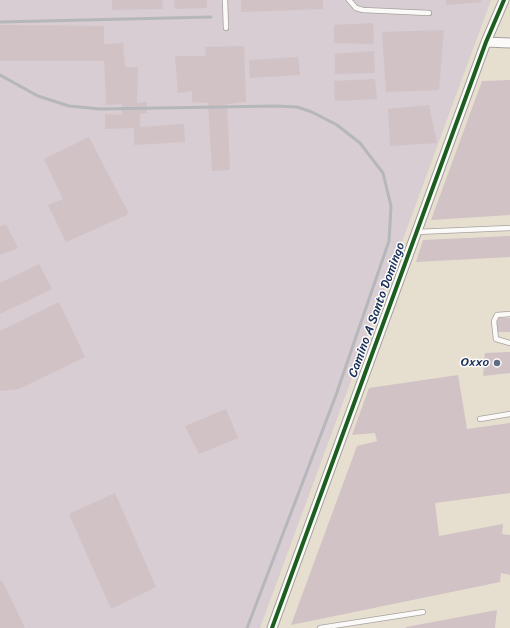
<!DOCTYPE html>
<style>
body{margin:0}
canvas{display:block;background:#e6dece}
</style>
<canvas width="510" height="628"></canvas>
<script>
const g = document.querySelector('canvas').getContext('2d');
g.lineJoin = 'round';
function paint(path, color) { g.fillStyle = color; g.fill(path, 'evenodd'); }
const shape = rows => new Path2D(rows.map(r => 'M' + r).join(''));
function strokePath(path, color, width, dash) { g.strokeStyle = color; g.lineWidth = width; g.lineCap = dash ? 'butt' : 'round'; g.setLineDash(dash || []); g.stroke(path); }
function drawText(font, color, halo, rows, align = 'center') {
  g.font = font + ' Sriracha,sans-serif'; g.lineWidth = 3; g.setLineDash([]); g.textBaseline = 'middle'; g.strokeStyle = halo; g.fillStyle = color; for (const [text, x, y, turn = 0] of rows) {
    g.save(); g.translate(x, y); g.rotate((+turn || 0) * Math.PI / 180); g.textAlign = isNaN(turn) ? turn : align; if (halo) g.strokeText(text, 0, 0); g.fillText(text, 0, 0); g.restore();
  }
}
const industrial = shape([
 [0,0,491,0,260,628,0,628]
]);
const building = shape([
 [112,0,162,0,163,9,112,10],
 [174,0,207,0,207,8,175,9],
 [241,0,323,0,323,9,241,12],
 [446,0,481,0,481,2,446,5],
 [373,23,374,44,334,43,334,25],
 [0,25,104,26,104,44,123,43,125,67,138,67,137,103,147,102,147,113,140,114,140,127,184,124,185,142,134,145,134,128,105,129,105,114,122,115,122,104,106,105,104,57,104,61,0,61],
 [444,30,439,90,386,92,382,32],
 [244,46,246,102,227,104,230,170,212,171,208,103,192,102,192,91,178,93,175,56,206,56,205,47],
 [374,51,375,73,335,74,335,54],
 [298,57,300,75,250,78,249,60],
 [375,79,377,99,335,101,334,81],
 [510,80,510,215,431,220,482,81],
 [429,105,437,143,390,146,388,109],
 [89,137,129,214,66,242,48,205,63,199,44,159],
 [6,224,18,248,0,255,0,226],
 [510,236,510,257,416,262,423,240],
 [39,264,52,289,0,314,0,283],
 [59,302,85,357,19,389,0,391,0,331],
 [496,318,510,318,510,332,496,332],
 [510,352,510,373,483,376,485,353],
 [458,375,467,429,510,423,510,493,435,503,439,536,503,524,502,534,510,535,510,575,501,573,500,582,291,625,357,446,377,441,375,433,352,435,369,388],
 [226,409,238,438,199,454,185,426],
 [115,493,156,587,111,609,69,514],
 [2,580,25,628,0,628,0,581],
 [497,610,495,628,406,628,406,627]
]);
const service = shape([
 [225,0,226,28],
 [349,0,356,8,363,10,429,13],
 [416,232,510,228],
 [510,314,497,315,494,321,496,339,510,343],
 [480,419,510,414],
 [320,628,423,612]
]);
const minor = shape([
 [486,42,510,43],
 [272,628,486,42,504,0]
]);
const rail = shape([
 [0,22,211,17],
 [0,75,38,96,69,106,100,109,276,106,297,107,312,112,337,125,360,143,383,173,391,206,389,241,336,395,247,628]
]);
const cycleway = shape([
 [272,628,486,42,504,0]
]);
const markers = [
 [497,363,4,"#626c85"]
];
const streetNames = [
 ["Camino A Santo Domingo",377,310,-70]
];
const poiNames = [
 ["Oxxo",489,363]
];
paint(industrial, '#d7cdd2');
paint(building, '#d1c2c6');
strokePath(service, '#a5a39f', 6);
strokePath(minor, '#a5a39f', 11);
strokePath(service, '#fbfaf8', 4.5);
strokePath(minor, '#fbfaf8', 9);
strokePath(rail, '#b6b7ba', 3);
strokePath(cycleway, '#1b5e20', 4);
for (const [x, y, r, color] of markers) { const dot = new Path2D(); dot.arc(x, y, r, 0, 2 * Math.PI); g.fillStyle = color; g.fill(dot); strokePath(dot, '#fdfcf7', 1.5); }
drawText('13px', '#1b2f5e', '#fdfcf7', streetNames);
drawText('13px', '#1b2f5e', '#fdfcf7', poiNames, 'right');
</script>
